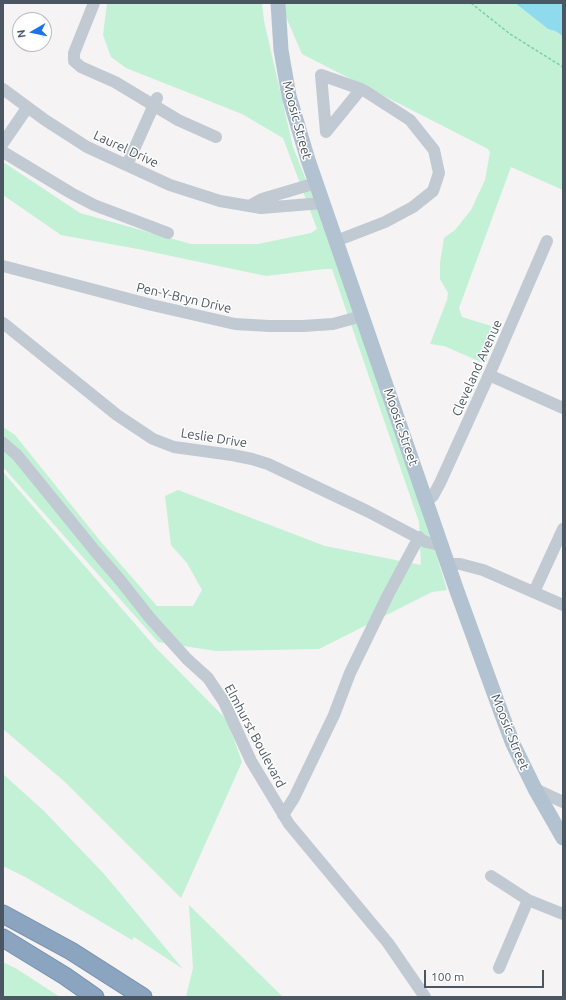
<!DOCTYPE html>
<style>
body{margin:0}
#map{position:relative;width:566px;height:1000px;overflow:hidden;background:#f5f3f3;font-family:Ubuntu,sans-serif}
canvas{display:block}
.frame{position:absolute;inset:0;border:4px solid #4a5661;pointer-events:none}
.north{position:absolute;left:12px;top:12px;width:40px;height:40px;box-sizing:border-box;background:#fff;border:1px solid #b7bbc0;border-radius:50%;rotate:261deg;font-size:11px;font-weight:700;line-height:16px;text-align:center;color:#4a5661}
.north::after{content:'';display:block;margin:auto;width:14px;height:18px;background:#1a73e8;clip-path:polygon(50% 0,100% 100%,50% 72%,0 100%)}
.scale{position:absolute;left:424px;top:970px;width:120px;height:18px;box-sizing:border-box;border:2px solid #4a5661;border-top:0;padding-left:5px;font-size:12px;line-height:14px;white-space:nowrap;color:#4a5661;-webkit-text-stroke:3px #fff;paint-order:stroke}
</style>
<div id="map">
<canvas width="566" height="1000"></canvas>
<div class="frame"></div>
<div class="north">N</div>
<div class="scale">100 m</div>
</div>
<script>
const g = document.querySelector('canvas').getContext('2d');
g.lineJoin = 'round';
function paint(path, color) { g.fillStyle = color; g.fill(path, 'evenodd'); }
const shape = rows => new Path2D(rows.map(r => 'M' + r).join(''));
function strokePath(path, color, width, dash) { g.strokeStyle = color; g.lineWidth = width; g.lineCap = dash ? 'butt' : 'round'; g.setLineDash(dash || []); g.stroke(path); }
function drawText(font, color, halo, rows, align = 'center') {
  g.font = font + ' Ubuntu,sans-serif'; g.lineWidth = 3; g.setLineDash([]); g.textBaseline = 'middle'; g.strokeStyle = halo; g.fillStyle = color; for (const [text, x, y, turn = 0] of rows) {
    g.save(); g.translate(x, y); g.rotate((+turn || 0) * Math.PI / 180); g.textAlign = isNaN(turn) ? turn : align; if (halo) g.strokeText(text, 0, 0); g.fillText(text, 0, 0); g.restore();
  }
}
const green = shape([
 [107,3,262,3,264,21,293,147,325,228,429,530,447,590,432,592,319,649,216,651,158,642,3,467,3,427,15,435,101,542,157,606,193,606,202,590,187,563,171,545,165,496,178,490,325,546,421,565,419,522,332,269,324,269,266,276,138,249,61,235,3,195,3,162,80,213,191,244,258,244,311,233,317,229,283,138,242,114,126,68,111,57,103,35],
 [286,3,515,3,548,29,555,31,563,36,563,190,511,167,459,308,462,317,498,328,497,336,486,360,481,362,444,346,430,344,447,300,448,293,440,279,440,263,444,238,455,230,471,210,485,180,490,152,488,149,302,54,286,17],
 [3,472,156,648,227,720,242,762,181,898,65,782,3,729],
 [3,774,44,811,105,875,183,969,134,937,132,940,27,878,3,866],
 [189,905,283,997,186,997,193,968],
 [3,962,17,969,60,997,3,997]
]);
const water = shape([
 [515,3,563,3,563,36,555,31,548,29]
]);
const path = shape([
 [471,3,510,34,563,67]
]);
const minor = shape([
 [94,3,74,53,74,61,81,67,115,82,178,120,216,137],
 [3,89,45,120,87,147,170,185,220,201,261,208,323,203],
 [3,143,27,108],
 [3,152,71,193,94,205,168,233],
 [127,165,157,98],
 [251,205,262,199,316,183],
 [336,241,385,222,413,207,433,191,439,173,434,150,410,120,365,91,361,89,321,75,326,132,361,89],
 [3,266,152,305,235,324,269,326,303,326,333,324,362,316],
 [3,323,117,415,153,439,174,447,232,455,252,459,268,464,367,511,426,542,435,544,442,545],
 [489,375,563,408],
 [3,443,17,455,95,551,120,580,150,618,187,659,208,678,224,702,251,761,289,824,388,943,425,997],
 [427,501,433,496,440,483,489,375,547,241],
 [448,564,460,564,483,570,563,605],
 [534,592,563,529],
 [535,789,563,802],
 [283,815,294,798,334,715,350,673,388,595,419,537],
 [491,876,528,900,563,914],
 [499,968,528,900]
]);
const major = shape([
 [278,3,281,50,289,96,308,160,457,591,502,715,513,744,535,789,563,838]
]);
const highway = shape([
 [3,914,71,951,143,997],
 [3,938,65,976,95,997]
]);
const streetNames = [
 ["Moosic Street",297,120,75],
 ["Laurel Drive",126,149,25],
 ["Pen-Y-Bryn Drive",184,298,13],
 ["Cleveland Avenue",477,368,-66],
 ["Moosic Street",401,427,71],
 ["Leslie Drive",214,438,9],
 ["Moosic Street",510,732,68],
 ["Elmhurst Boulevard",255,736,62]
];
paint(green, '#c3f1d5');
paint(water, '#90daee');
strokePath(highway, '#7690ad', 19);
strokePath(path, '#7ad0a6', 1.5, [3, 2]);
strokePath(minor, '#c1cad2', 12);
strokePath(major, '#b3c2d1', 15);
strokePath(highway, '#8ba5c1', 17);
drawText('13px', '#4a5661', '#fff', streetNames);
</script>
